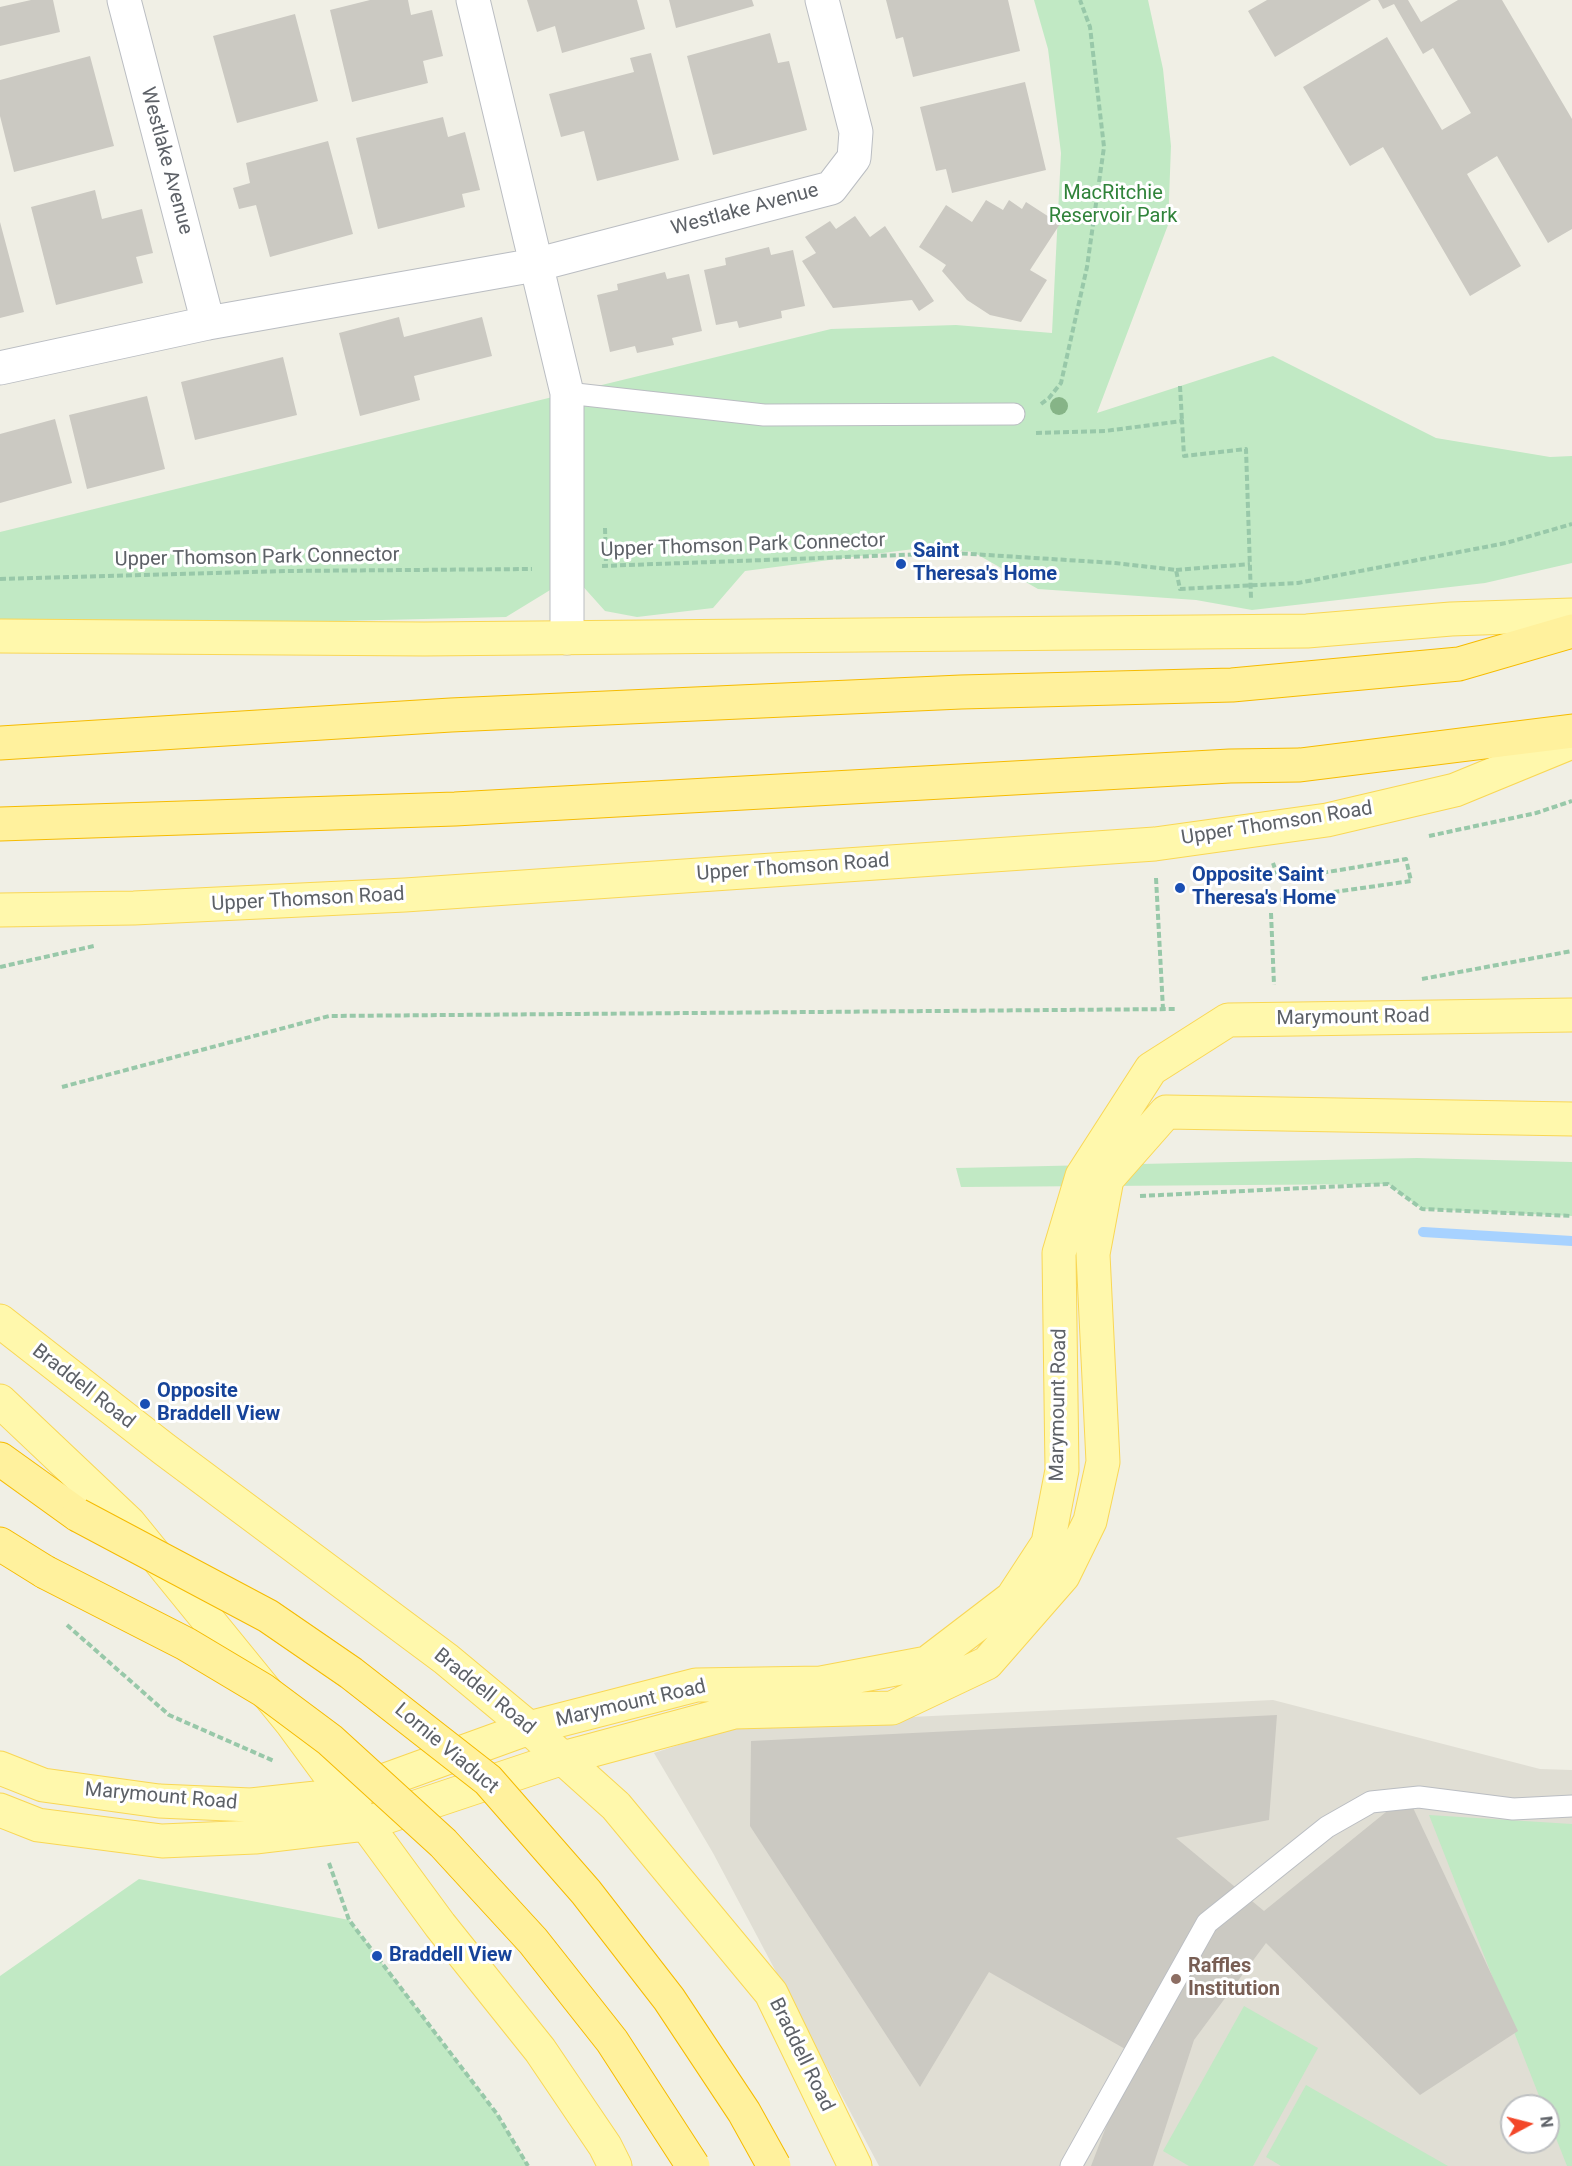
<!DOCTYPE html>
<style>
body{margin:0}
#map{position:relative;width:1572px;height:2166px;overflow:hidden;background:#f0efe5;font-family:Roboto,sans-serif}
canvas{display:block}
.north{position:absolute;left:1500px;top:2094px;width:60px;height:60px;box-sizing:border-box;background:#fff;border:2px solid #bec0c2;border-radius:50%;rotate:83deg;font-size:16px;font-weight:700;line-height:24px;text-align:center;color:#5d6167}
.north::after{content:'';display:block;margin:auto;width:21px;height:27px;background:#f34729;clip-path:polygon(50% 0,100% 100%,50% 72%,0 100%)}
</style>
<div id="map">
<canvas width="1572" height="2166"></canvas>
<div class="north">N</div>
</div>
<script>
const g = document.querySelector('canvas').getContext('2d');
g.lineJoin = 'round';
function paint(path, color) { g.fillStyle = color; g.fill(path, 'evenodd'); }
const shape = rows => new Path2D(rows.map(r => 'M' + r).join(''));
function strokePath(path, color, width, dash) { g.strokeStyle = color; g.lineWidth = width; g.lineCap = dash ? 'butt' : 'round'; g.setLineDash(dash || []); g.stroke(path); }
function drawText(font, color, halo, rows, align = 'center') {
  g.font = font + ' Roboto,sans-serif'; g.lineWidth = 6; g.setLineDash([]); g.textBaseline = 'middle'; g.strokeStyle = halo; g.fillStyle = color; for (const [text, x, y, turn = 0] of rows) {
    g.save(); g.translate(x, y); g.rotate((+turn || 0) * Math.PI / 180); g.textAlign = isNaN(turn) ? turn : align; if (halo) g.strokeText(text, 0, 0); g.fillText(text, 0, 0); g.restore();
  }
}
const education = shape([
 [1273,1700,1540,1769,1572,1770,1572,2166,879,2166,713,1853,654,1753,740,1725],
 [1512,2106,1548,2106,1548,2142,1512,2142]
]);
const green = shape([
 [1034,0,1148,0,1163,69,1171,146,1168,225,1097,413,1273,356,1436,438,1550,457,1572,456,1572,563,1485,583,1252,610,1196,600,1038,589,973,552,929,547,745,571,713,608,637,617,605,611,579,582,560,584,506,617,216,624,0,625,0,532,831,329,956,325,1052,333,1061,153,1048,49],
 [1417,1158,1572,1162,1572,1216,1422,1209,1388,1184,961,1187,956,1168],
 [1429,1815,1572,1824,1572,2166,1567,2166,1548,2118,1548,2106,1543,2106],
 [139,1879,349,1920,497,2114,528,2166,0,2166,0,1976],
 [1244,2006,1318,2048,1253,2166,1189,2166,1163,2151],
 [1306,2085,1448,2166,1281,2166,1266,2157]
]);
const stream = shape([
 [1423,1232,1572,1241]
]);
const building = shape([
 [31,0,53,0,60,32,0,46,0,7],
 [370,0,408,0,411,15,432,10,443,56,423,61,428,83,352,102,330,10],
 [527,0,637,0,645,29,562,53,555,26,537,32],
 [669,0,752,0,754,6,676,28],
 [886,0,1008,0,1020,51,913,77,903,37,896,39],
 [1267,0,1371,0,1275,57,1248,11],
 [1378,0,1408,0,1421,22,1458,0,1502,0,1572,119,1572,229,1548,243,1497,156,1467,174,1521,266,1470,296,1383,147,1350,166,1303,87,1387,37,1442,130,1471,113,1433,48,1423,54,1394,4,1383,9],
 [295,14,318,101,237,123,213,36],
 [770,33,778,63,789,61,807,130,713,155,687,56],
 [651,53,679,160,597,181,584,131,561,137,549,94,634,72,630,58],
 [90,56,114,146,14,172,0,116,0,80],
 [1025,82,1046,170,952,193,946,169,936,171,920,107],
 [443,117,448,137,465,132,480,190,462,194,465,207,378,229,356,138],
 [328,141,353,234,270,257,256,205,239,209,233,188,250,183,246,163],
 [95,190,102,219,142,209,153,253,136,257,143,283,56,305,31,207],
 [986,200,1003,210,1009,200,1022,209,1026,202,1060,224,1030,270,1047,280,1021,322,990,315,967,300,942,271,946,265,919,247,946,205,972,222],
 [855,216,870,237,885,226,934,301,919,311,912,300,833,308,802,261,816,253,805,237,830,221,836,229],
 [0,222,24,312,0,318],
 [769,247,771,255,793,250,805,306,781,311,782,318,739,328,737,321,716,325,704,270,726,265,725,258],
 [665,272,667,279,689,274,702,331,672,338,674,345,637,353,635,346,610,352,597,295,618,290,617,284],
 [399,317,404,337,482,317,492,356,414,376,420,400,360,416,339,333],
 [283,357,297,415,195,440,181,382],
 [147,396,165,469,87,489,69,415],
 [55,419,72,483,0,503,0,434],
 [1277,1715,1269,1820,1176,1838,1264,1911,1407,1795,1518,2031,1420,2095,1266,1943,1194,2040,1153,2166,1091,2166,1134,2054,989,1972,920,2087,750,1826,751,1741]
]);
const path = shape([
 [1180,386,1182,421],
 [1041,404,1049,398,1061,383,1087,267,1104,147,1090,27,1080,0],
 [1036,433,1105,431,1182,421,1184,456,1246,449,1251,598],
 [605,528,606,566],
 [602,566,955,553,1115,563,1176,570,1180,589,1298,583,1506,543,1572,524],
 [1176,570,1250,564],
 [0,579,286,571,532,569],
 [1429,836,1536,813,1572,801],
 [1156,878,1163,1009],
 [1271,901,1411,881,1406,859,1279,880,1273,863],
 [1271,913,1274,985],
 [0,967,94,946],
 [1422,979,1572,951],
 [62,1087,329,1016,1177,1009],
 [1140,1196,1388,1184,1422,1209,1572,1216],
 [67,1625,169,1715,274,1761],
 [329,1863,349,1920,497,2114,528,2166]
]);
const service = shape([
 [567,393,764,415,1014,414],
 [1071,2166,1207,1923,1327,1827,1371,1802,1419,1797,1513,1809,1572,1806]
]);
const minor = shape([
 [124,0,208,323],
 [473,0,567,393,567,638],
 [0,368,208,323,535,265,831,188,854,158,856,132,822,0]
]);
const primary = shape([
 [0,636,424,639,1307,631,1451,619,1572,615],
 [0,910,134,908,405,895,1155,844,1327,820,1455,790,1572,742],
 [0,1321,164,1449,446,1659,529,1728,616,1806,771,1993,855,2166],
 [0,1401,129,1523,291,1722,440,1925,540,2050,605,2146,615,2166],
 [0,1768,43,1785,159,1801,251,1805,344,1795,529,1728,696,1685,821,1683,927,1663,1012,1598,1048,1543,1062,1470,1059,1253,1082,1176,1151,1069,1228,1020,1572,1015],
 [0,1810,38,1825,162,1841,255,1837,365,1824,563,1758,734,1712,892,1708,987,1663,1063,1576,1090,1521,1103,1462,1093,1254,1107,1179,1166,1112,1572,1119]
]);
const trunk = shape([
 [0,743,451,715,961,692,1232,685,1459,664,1572,631],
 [0,824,455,809,1230,766,1300,765,1572,731],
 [0,1459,78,1515],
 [0,1544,45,1572]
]);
const trunkBridge = shape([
 [78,1515,268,1616,351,1673,488,1780,586,1892,669,1999,744,2112,774,2166],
 [45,1572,186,1644,263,1690,330,1740,443,1843,533,1941,612,2041,693,2166]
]);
const trees = [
 [1059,406]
];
const markers = [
 [901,564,6,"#1a4fb4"],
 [1180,888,6,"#1a4fb4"],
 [145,1404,6,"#1a4fb4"],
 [377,1956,6,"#1a4fb4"],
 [1176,1979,6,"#8d6e63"]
];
const streetNames = [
 ["Westlake Avenue",166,161,75],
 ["Westlake Avenue",745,210,-15],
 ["Upper Thomson Park Connector",743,546,-2],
 ["Upper Thomson Park Connector",257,558,-1],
 ["Upper Thomson Road",1277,824,-9],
 ["Upper Thomson Road",793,868,-4],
 ["Upper Thomson Road",308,900,-3],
 ["Marymount Road",1353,1018,-1],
 ["Braddell Road",83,1387,38],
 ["Marymount Road",1059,1405,-89],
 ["Braddell Road",484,1692,39],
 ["Marymount Road",631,1704,-13],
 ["Lornie Viaduct",446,1749,40],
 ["Marymount Road",161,1797,5],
 ["Braddell Road",801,2055,64]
];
const parkNames = [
 ["MacRitchie",1113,194],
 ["Reservoir Park",1113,217]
];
const transitNames = [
 ["Saint",913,552],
 ["Theresa's Home",913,575],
 ["Opposite Saint",1192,876],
 ["Theresa's Home",1192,899],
 ["Opposite",157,1392],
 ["Braddell View",157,1415],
 ["Braddell View",389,1956]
];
const educationNames = [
 ["Raffles",1188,1967],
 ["Institution",1188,1990]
];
paint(education, '#e0ded4');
paint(green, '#c1e9c4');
strokePath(stream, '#a7d2ff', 10);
paint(building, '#cbc9c2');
strokePath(service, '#babdc2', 23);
strokePath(minor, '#babdc2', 35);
strokePath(primary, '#f9d755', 35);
strokePath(trunk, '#f6bb00', 35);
strokePath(path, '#98c8a9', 4, [6, 3]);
strokePath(service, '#fff', 21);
strokePath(minor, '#fff', 33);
strokePath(primary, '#fff8ac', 33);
strokePath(trunk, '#fff19d', 33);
strokePath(trunkBridge, '#f6bb00', 35, []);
strokePath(trunkBridge, '#fff19d', 33);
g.fillStyle = '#86b487';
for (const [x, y] of trees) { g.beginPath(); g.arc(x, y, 9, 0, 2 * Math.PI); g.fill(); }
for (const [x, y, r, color] of markers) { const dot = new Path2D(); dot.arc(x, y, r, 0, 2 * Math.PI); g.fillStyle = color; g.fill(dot); strokePath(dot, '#fff', 2); }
drawText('20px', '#5d6167', '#fff', streetNames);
drawText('20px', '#30833a', '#fff', parkNames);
drawText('bold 20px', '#164399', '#fff', transitNames, 'left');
drawText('bold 20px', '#785e54', '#fff', educationNames, 'left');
</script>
